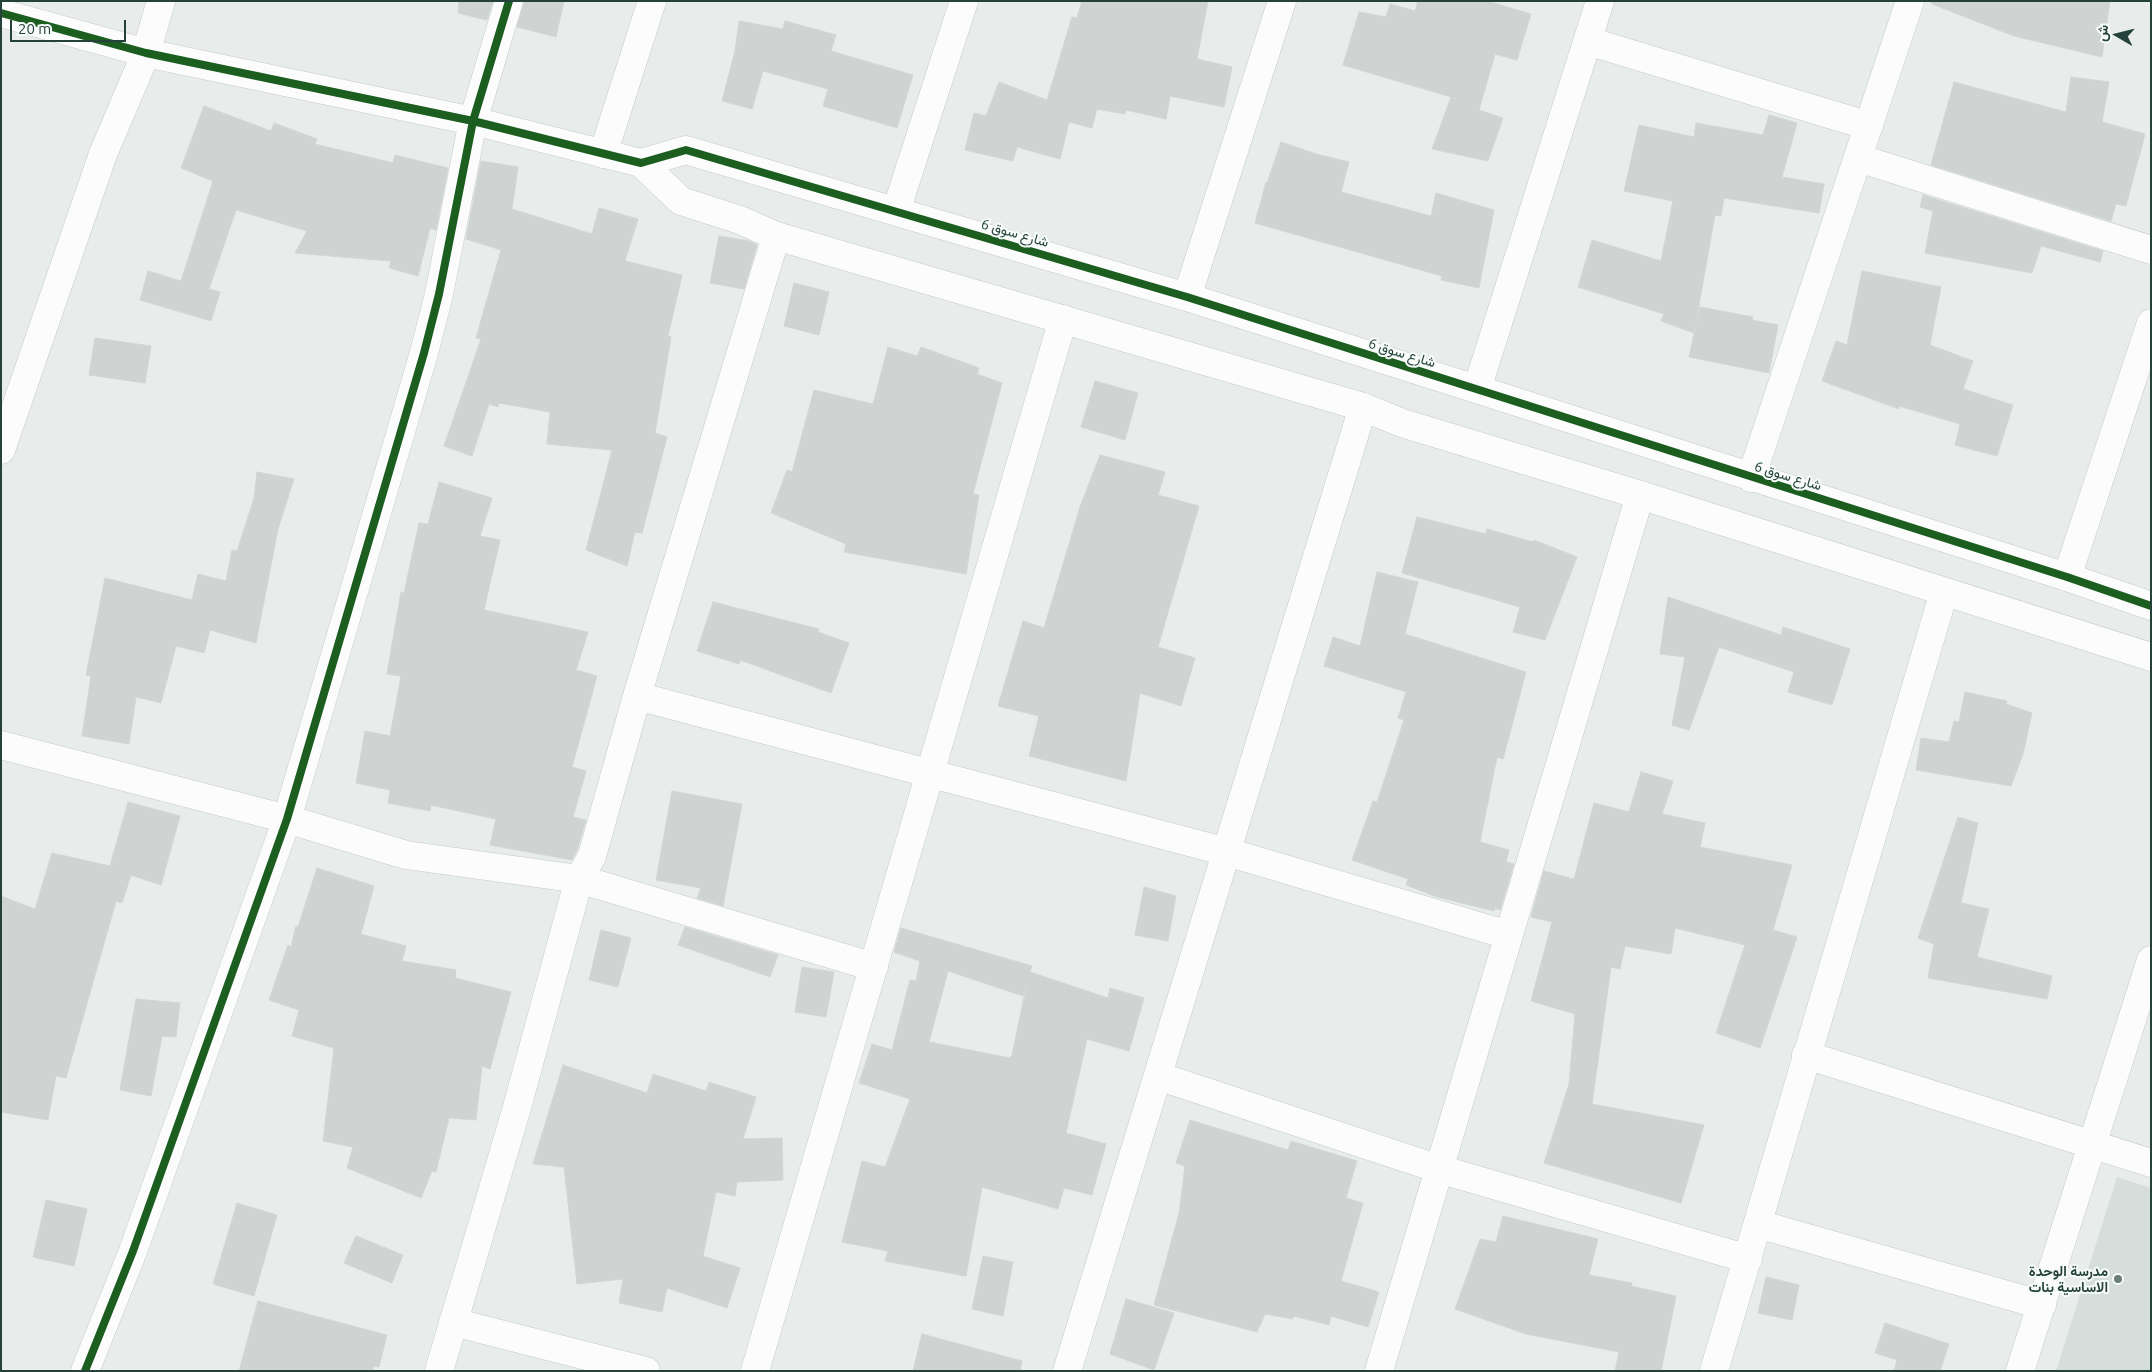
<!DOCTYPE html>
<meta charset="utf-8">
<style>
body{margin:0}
#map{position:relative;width:2152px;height:1372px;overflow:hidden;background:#e8edeb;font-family:Ubuntu,Vazirmatn,sans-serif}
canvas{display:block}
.frame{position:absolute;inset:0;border:2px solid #24423a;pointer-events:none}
.north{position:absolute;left:2092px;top:10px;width:50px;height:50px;-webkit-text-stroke:4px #f7fbf9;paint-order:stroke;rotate:278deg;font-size:14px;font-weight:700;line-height:20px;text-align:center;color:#24423a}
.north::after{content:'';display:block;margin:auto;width:18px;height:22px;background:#24423a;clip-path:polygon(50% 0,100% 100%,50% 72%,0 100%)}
.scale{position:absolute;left:10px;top:20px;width:116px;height:22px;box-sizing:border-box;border:2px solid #24423a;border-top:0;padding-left:6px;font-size:15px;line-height:18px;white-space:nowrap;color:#24423a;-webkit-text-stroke:4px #f7fbf9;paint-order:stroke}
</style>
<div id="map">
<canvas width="2152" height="1372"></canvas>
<div class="frame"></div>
<div class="north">ش</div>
<div class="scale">20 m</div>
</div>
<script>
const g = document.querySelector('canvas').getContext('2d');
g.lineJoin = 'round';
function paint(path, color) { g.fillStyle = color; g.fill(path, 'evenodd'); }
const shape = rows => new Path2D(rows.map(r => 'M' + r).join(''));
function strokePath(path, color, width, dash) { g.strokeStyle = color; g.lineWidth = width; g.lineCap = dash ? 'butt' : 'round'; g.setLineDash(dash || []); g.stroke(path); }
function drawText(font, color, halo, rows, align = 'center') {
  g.font = font + ' Ubuntu,Vazirmatn,sans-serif'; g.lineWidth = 4; g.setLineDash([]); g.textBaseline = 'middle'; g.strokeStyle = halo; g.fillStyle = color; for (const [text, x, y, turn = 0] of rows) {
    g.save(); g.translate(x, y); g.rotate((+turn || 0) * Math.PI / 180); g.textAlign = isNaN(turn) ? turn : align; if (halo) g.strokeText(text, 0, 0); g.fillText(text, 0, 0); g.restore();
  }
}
const built = shape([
 [2117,1177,2151,1188,2151,1371,2056,1371]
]);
const building = shape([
 [459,1,493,1,487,20,458,13,459,1],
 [524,1,564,1,556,37,517,27,524,1],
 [1082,1,1208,1,1197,59,1232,67,1224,107,1170,96,1166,119,1126,110,1125,114,1097,109,1092,128,1069,122,1060,159,1017,147,1013,161,965,150,974,113,986,116,999,82,1047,100,1072,17,1077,18,1082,1],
 [1418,1,1487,1,1531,14,1517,60,1495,54,1479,110,1503,118,1488,161,1432,149,1451,97,1343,65,1359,12,1386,17,1390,4,1415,11,1418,1],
 [1932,1,2110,1,2102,57,2014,36,1932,4,1932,1],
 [739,21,783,29,785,21,836,35,831,51,913,75,897,128,823,106,828,89,763,71,752,109,722,101,735,51,739,21],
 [2071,77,2109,82,2102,122,2145,134,2126,206,2116,204,2111,221,1931,165,1954,82,2066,112,2071,77],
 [204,106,271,131,274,123,317,139,315,144,393,163,395,155,448,168,436,230,430,228,418,276,389,268,391,261,295,253,307,231,236,210,209,289,220,292,211,321,140,300,148,271,181,281,213,181,181,168,204,106],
 [1769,115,1797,123,1782,177,1824,184,1819,213,1724,198,1721,216,1715,215,1694,333,1661,321,1664,314,1578,287,1592,240,1661,261,1673,201,1624,191,1639,125,1694,137,1696,123,1763,135,1769,115],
 [1281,142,1316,154,1349,162,1341,192,1431,216,1436,193,1494,210,1479,288,1441,280,1442,276,1255,223,1266,182,1267,183,1281,142],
 [481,161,518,167,512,209,592,234,599,208,638,219,625,261,682,275,668,336,671,337,655,433,667,437,642,533,635,532,627,566,586,550,612,450,547,444,550,412,499,403,498,407,489,404,472,456,444,446,481,339,476,338,501,250,466,239,481,161],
 [1923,195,2103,251,2100,262,2041,246,2032,273,1925,253,1933,211,1920,207,1923,195],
 [719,236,749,241,757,245,744,289,710,283,719,236],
 [1862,271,1941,287,1930,345,1973,361,1963,389,2013,405,1997,456,1955,445,1960,424,1899,406,1899,409,1822,381,1836,341,1847,345,1862,271],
 [794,283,829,292,819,335,784,326,794,283],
 [1700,307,1753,317,1752,320,1778,325,1769,373,1689,357,1700,307],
 [95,338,151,346,145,383,89,375,95,338],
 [888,347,917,356,921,347,979,368,977,374,1002,383,973,494,979,495,966,574,844,552,846,544,771,513,787,470,792,472,814,390,873,404,888,347],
 [1095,381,1138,393,1125,440,1081,427,1095,381],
 [1100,455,1165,472,1158,495,1199,506,1158,647,1195,658,1181,706,1140,693,1126,781,1029,756,1039,716,998,706,1023,621,1044,628,1080,507,1100,455],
 [257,472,294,479,278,529,256,643,210,630,204,653,176,646,161,703,136,697,129,744,82,736,91,676,86,675,105,578,192,600,198,574,226,581,232,550,237,551,254,498,257,472],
 [439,482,492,498,480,536,500,540,484,610,588,632,576,670,597,676,572,767,586,771,573,817,586,820,577,850,572,860,490,845,496,819,431,805,430,811,388,803,390,790,356,783,365,731,390,736,401,676,387,674,401,592,404,593,419,523,428,524,439,482],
 [1417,517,1486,534,1487,529,1533,542,1534,540,1577,557,1545,640,1513,632,1520,607,1402,573,1417,517],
 [1377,572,1418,582,1405,634,1526,672,1503,759,1497,757,1480,842,1509,850,1506,862,1514,864,1500,910,1495,908,1494,911,1437,897,1406,885,1408,879,1352,860,1373,801,1377,802,1404,720,1398,718,1406,692,1324,666,1333,637,1360,646,1377,572],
 [1668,597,1781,635,1783,627,1850,649,1832,705,1788,692,1794,672,1719,647,1689,730,1672,725,1685,657,1660,654,1668,597],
 [713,602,819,629,818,632,849,643,831,693,740,660,739,664,697,651,713,602],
 [1965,692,2007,701,2006,704,2032,713,2023,754,2011,786,1916,770,1921,738,1949,742,1954,721,1959,722,1965,692],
 [1641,772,1673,781,1662,814,1705,823,1700,847,1792,865,1773,930,1797,937,1760,1048,1716,1033,1745,945,1675,928,1671,954,1625,946,1620,969,1611,967,1592,1104,1704,1125,1681,1203,1544,1163,1569,1084,1575,1014,1531,1001,1552,922,1531,917,1544,871,1574,879,1594,803,1629,812,1641,772],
 [672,791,742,804,723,906,697,898,701,888,656,880,672,791],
 [128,802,180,816,161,885,131,875,122,903,116,901,66,1078,56,1076,48,1120,1,1112,1,896,35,909,52,853,110,866,128,802],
 [1958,817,1978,823,1961,903,1989,909,1977,957,2052,976,2047,999,1928,978,1934,944,1918,938,1958,817],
 [317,868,374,886,361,934,406,946,402,961,456,970,455,978,511,992,490,1069,482,1066,476,1120,449,1118,436,1172,432,1171,421,1198,347,1168,353,1147,323,1141,334,1048,292,1036,299,1010,269,1000,288,945,291,947,296,926,298,927,317,868],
 [1144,887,1176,896,1168,941,1135,935,1144,887],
 [685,927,778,955,770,977,678,945,685,927],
 [901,928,1032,966,1030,972,1108,998,1110,988,1144,998,1129,1051,1087,1039,1066,1133,1106,1144,1092,1195,1064,1188,1058,1209,982,1187,966,1276,885,1261,888,1251,842,1242,862,1161,885,1167,910,1099,859,1083,872,1044,892,1050,910,980,916,981,920,961,894,952,901,928],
 [948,971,1023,996,1027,983,1012,1055,1010,1058,929,1042,948,971],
 [601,930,631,938,618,987,589,980,601,930],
 [802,967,834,972,826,1017,795,1012,802,967],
 [136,999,180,1003,176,1037,162,1036,151,1096,120,1090,136,999],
 [563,1065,647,1093,653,1074,706,1091,709,1082,756,1097,743,1139,782,1138,783,1180,737,1182,735,1196,716,1192,703,1256,740,1268,727,1308,667,1288,662,1312,619,1303,623,1279,577,1284,564,1167,533,1164,563,1065],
 [1190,1120,1288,1150,1291,1141,1357,1161,1346,1198,1363,1203,1341,1281,1379,1292,1368,1327,1331,1316,1329,1325,1293,1316,1293,1319,1265,1314,1257,1332,1154,1305,1179,1213,1185,1166,1176,1163,1190,1120],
 [46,1200,87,1209,74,1266,33,1257,46,1200],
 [237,1203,277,1215,254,1296,213,1284,237,1203],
 [1503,1216,1598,1239,1589,1275,1632,1283,1631,1286,1676,1296,1661,1371,1615,1371,1619,1352,1526,1334,1455,1309,1480,1239,1496,1242,1503,1216],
 [356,1236,403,1255,392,1283,344,1263,356,1236],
 [983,1256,1013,1262,1003,1316,972,1309,983,1256],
 [1766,1277,1799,1285,1792,1320,1758,1313,1766,1277],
 [1126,1299,1174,1313,1154,1370,1110,1354,1126,1299],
 [258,1301,387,1335,379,1367,373,1366,373,1371,239,1371,258,1301],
 [1885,1323,1949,1344,1940,1371,1894,1371,1897,1360,1875,1353,1885,1323],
 [922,1334,1022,1361,1020,1371,913,1371,922,1334]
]);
const minor = shape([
 [1588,41,1869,126],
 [603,154,652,1],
 [1858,158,2151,250],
 [896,211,964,1],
 [1187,297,1282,1],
 [1477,389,1600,1],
 [1751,478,1910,1],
 [2067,577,2151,323],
 [637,696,1227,852,1508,935],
 [1,745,287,819,406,855,579,879,874,967],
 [1806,1055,2151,1163],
 [1158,1076,1439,1169,1748,1259],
 [1758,1224,2042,1305],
 [453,1322,646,1371],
 [85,1371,133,1251,287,819,424,353,439,294,473,121,509,1],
 [439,1371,516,1111,579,879,592,856,637,696,776,236],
 [755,1371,1063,319],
 [1067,1371,1363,407],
 [1379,1371,1640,495],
 [1714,1371,1944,592],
 [2020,1371,2151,960]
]);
const tertiary = shape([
 [1,13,146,53,473,121,641,163,686,150,720,160,1187,297,2067,577,2151,606],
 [641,163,681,201,740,220,776,236,1363,407,1402,423,1640,495,2151,657],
 [1,450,103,154,146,53,161,1]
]);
const cycleway = shape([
 [1,13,146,53,473,121,641,163,686,150,720,160,1187,297,2067,577,2151,606],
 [85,1371,133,1251,287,819,424,353,439,294,473,121,509,1]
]);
const markers = [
 [2118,1279,5,"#697e78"]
];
const streetNames = [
 ["شارع سوق 6",1015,233,16],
 ["شارع سوق 6",1402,353,17],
 ["شارع سوق 6",1788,476,17]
];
const poiNames = [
 ["مدرسة الوحدة",2108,1271],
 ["الاساسية بنات",2108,1287]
];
paint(built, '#d6dedb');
paint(building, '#cfd4d2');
strokePath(building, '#d1d6d4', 1);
strokePath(minor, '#c5cac8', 29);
strokePath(tertiary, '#c5cac8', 29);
strokePath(minor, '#fcfcfc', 28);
strokePath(tertiary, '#fcfcfc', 28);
strokePath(cycleway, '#1b5e20', 8);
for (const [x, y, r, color] of markers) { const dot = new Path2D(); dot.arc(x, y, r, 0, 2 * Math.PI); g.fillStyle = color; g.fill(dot); strokePath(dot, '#f7fbf9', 2); }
drawText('14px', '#24423a', '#f7fbf9', streetNames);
drawText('bold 14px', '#24423a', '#f7fbf9', poiNames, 'right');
</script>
